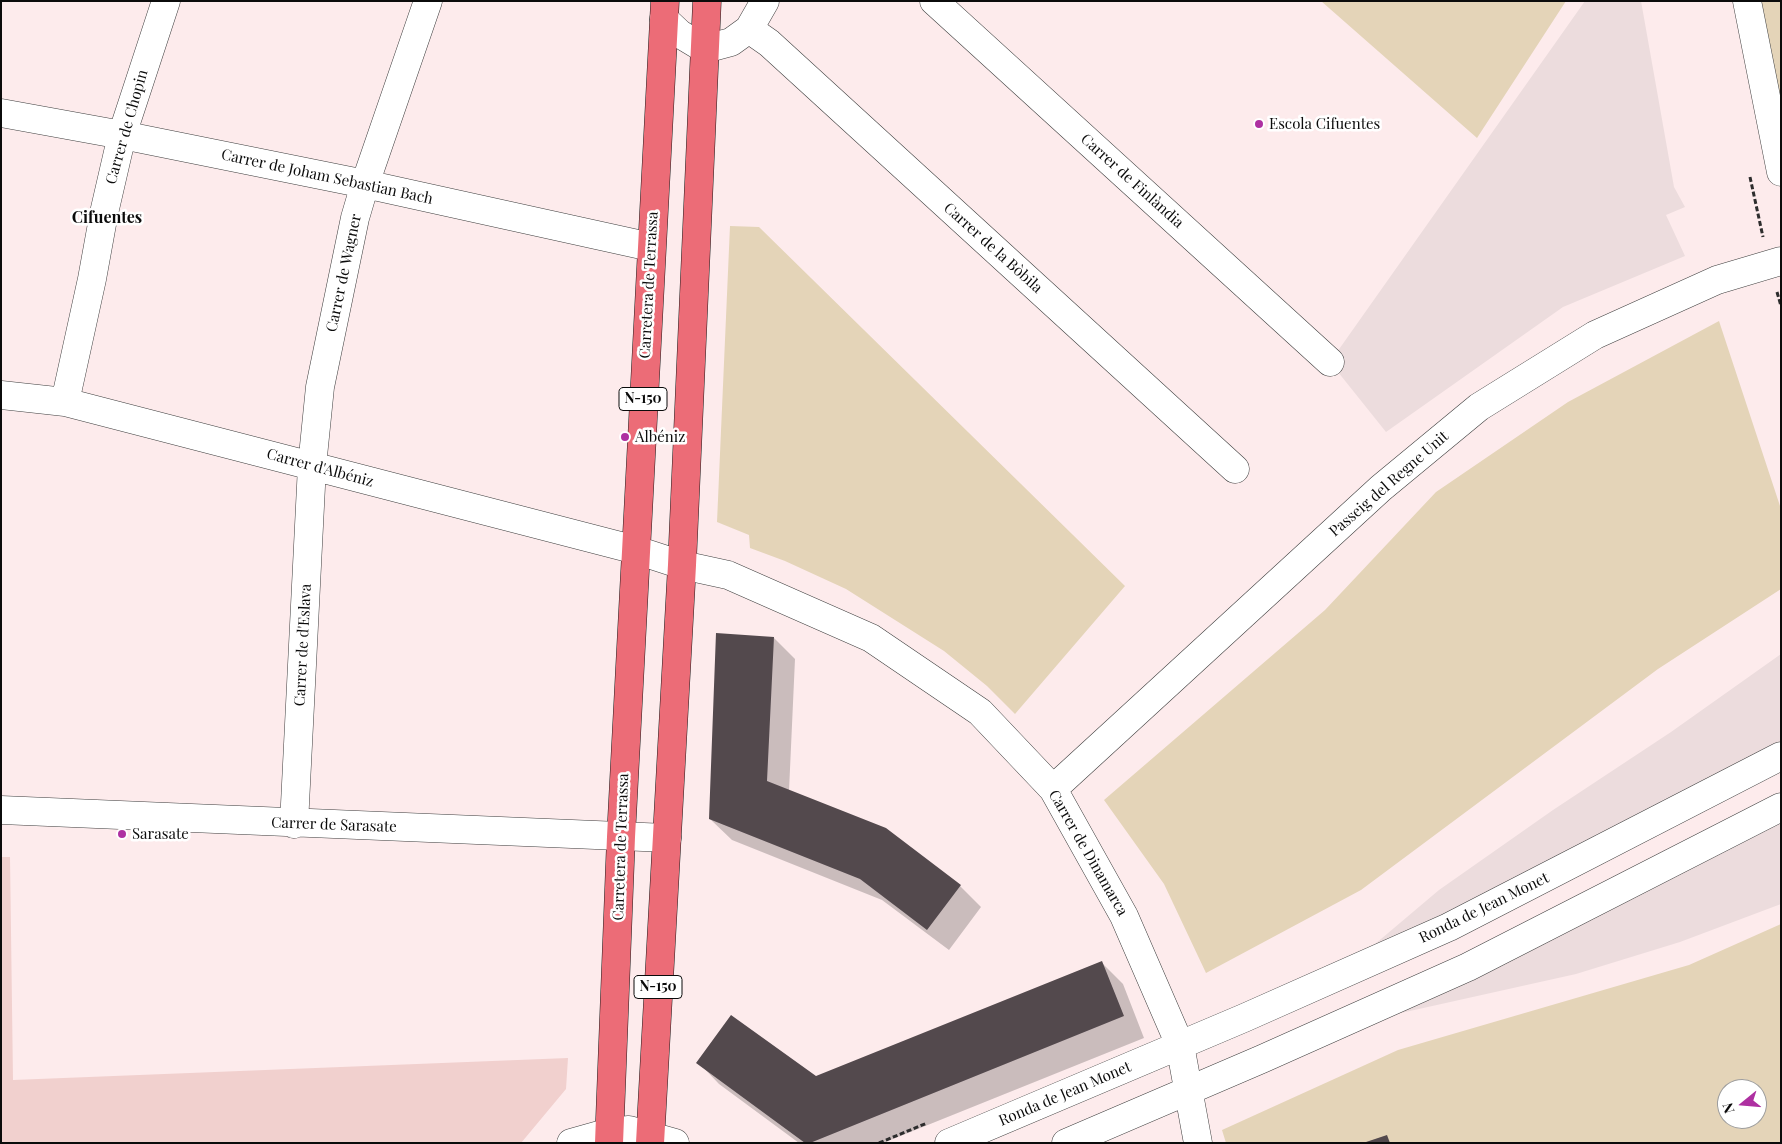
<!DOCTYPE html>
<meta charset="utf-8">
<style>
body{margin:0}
#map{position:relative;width:1782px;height:1144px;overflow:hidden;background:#fdebec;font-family:"Playfair Display",serif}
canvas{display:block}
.frame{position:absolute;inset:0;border:2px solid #0b0b0b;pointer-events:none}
.north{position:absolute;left:1717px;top:1079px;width:50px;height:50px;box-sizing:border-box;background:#fff;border:1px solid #9d9d9d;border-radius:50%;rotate:253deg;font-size:14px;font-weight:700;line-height:20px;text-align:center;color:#0b0b0b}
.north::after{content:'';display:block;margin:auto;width:18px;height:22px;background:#ae30a1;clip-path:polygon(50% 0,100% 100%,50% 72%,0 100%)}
</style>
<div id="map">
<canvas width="1782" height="1144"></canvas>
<div class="frame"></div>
<div class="north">N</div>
</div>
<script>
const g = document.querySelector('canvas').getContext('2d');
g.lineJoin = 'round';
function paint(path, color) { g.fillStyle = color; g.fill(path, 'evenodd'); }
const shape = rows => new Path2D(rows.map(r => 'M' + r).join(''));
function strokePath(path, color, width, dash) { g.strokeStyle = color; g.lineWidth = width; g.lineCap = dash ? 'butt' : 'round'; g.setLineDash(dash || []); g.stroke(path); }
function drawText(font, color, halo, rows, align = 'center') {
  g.font = font + ' "Playfair Display",serif'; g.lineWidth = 5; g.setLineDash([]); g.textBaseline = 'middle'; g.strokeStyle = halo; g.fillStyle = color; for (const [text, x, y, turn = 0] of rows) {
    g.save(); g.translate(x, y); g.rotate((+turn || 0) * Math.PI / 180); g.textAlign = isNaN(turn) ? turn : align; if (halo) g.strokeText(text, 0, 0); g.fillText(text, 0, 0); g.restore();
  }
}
const farmland = shape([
 [1,857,10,857,13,1080,568,1058,566,1089,521,1143,1,1143]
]);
const green = shape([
 [1321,1,1566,1,1477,138],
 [1747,1,1781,1,1781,165],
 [730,226,759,227,1125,586,1015,714,987,686,944,651,846,589,785,561,750,548,749,535,717,522],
 [1719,321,1781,509,1781,589,1658,669,1361,890,1206,973,1164,884,1104,800,1325,610,1436,492,1568,402],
 [1781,924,1781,1143,1226,1143,1222,1130,1398,1050,1689,965],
 [1727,1089,1757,1089,1757,1119,1727,1119]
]);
const plaza = shape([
 [1585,1,1641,1,1674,187,1685,207,1666,215,1685,256,1563,307,1386,432,1330,362],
 [1781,654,1781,756,1336,977,1439,890,1553,810,1671,732],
 [1781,807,1781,904,1680,942,1576,974,1329,1029]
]);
const shadow = shape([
 [774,638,795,659,789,791,960,886,981,907,949,950,882,900,732,840,710,819],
 [1101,962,1123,984,1144,1038,883,1143,799,1143,719,1084,698,1062,816,1077]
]);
const building = shape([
 [716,633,774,637,767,781,886,828,961,885,927,930,860,879,709,819],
 [1102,961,1124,1016,810,1143,805,1143,696,1063,731,1015,816,1076],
 [1387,1135,1390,1143,1366,1143,1366,1142]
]);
const path = shape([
 [1750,177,1763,237],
 [1777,292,1781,306],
 [879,1143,927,1123]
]);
const minor = shape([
 [934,1,1330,362],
 [1747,1,1781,172],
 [664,19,680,34,705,49,731,42,749,29,765,1],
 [749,29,769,43,1235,469],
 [1,113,122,135,365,184,651,247],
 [1,395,65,402,636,550,682,565,728,575,871,638,980,712,1053,789,1124,916,1180,1045,1198,1143],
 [65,402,92,279,104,213,122,135,166,1],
 [1053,789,1381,488,1479,407,1595,335,1717,280,1781,261],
 [1,810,667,838],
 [294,824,312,466,320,387,355,218,365,184,428,1],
 [571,1143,610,1132,629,1130,675,1143],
 [949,1143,1244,1018,1449,927,1781,756],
 [1066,1143,1262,1059,1468,967,1781,807]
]);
const major = shape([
 [609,1143,621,837,665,1],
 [650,1143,682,565,707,1]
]);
const markers = [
 [1259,124,5,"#ae30a1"],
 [625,437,5,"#ae30a1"],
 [122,834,5,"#ae30a1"]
];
const shields = [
 [643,399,48],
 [658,987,48]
];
const shieldNames = [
 ["N-150",643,399],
 ["N-150",658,987]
];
const poiNames = [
 ["Escola Cifuentes",1269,124],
 ["Albéniz",635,437],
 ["Sarasate",132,834]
];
const streetNames = [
 ["Carrer de Chopin",127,127,-74],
 ["Carrer de Joham Sebastian Bach",327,177,12],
 ["Carrer de Finlàndia",1132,181,42],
 ["Carrer de la Bòbila",993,248,42],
 ["Carrer de Wagner",344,273,-78],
 ["Carretera de Terrassa",649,285,-87],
 ["Carrer d'Albéniz",320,468,15],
 ["Passeig del Regne Unit",1389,484,-41],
 ["Carrer de d'Eslava",303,645,-87],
 ["Carrer de Sarasate",334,825,2],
 ["Carretera de Terrassa",621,847,-88],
 ["Carrer de Dinamarca",1088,853,60],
 ["Ronda de Jean Monet",1484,908,-26],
 ["Ronda de Jean Monet",1065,1094,-23]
];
const neighbourhoodNames = [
 ["Cifuentes",107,218]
];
paint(farmland, '#f1d0ce');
paint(green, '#e4d4b8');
paint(plaza, '#ecdcdd');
paint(shadow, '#0003');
paint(building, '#53494d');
strokePath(minor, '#3e3e3e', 29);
strokePath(major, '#1c1c1c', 29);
strokePath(path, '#2d2d2d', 3, [5, 2.5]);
strokePath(minor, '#fff', 28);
strokePath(major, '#ec6c77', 28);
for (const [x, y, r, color] of markers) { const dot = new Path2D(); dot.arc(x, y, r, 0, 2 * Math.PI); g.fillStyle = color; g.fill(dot); strokePath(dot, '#fff', 2); }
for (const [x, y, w] of shields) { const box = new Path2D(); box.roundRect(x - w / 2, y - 11.5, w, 23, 4); g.fillStyle = '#fff'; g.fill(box); strokePath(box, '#0b0b0b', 1); }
drawText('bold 14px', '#0b0b0b', null, shieldNames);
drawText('15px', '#0b0b0b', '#fff', poiNames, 'left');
drawText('15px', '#0b0b0b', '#fff', streetNames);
drawText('bold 16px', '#0b0b0b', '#fff', neighbourhoodNames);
</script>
